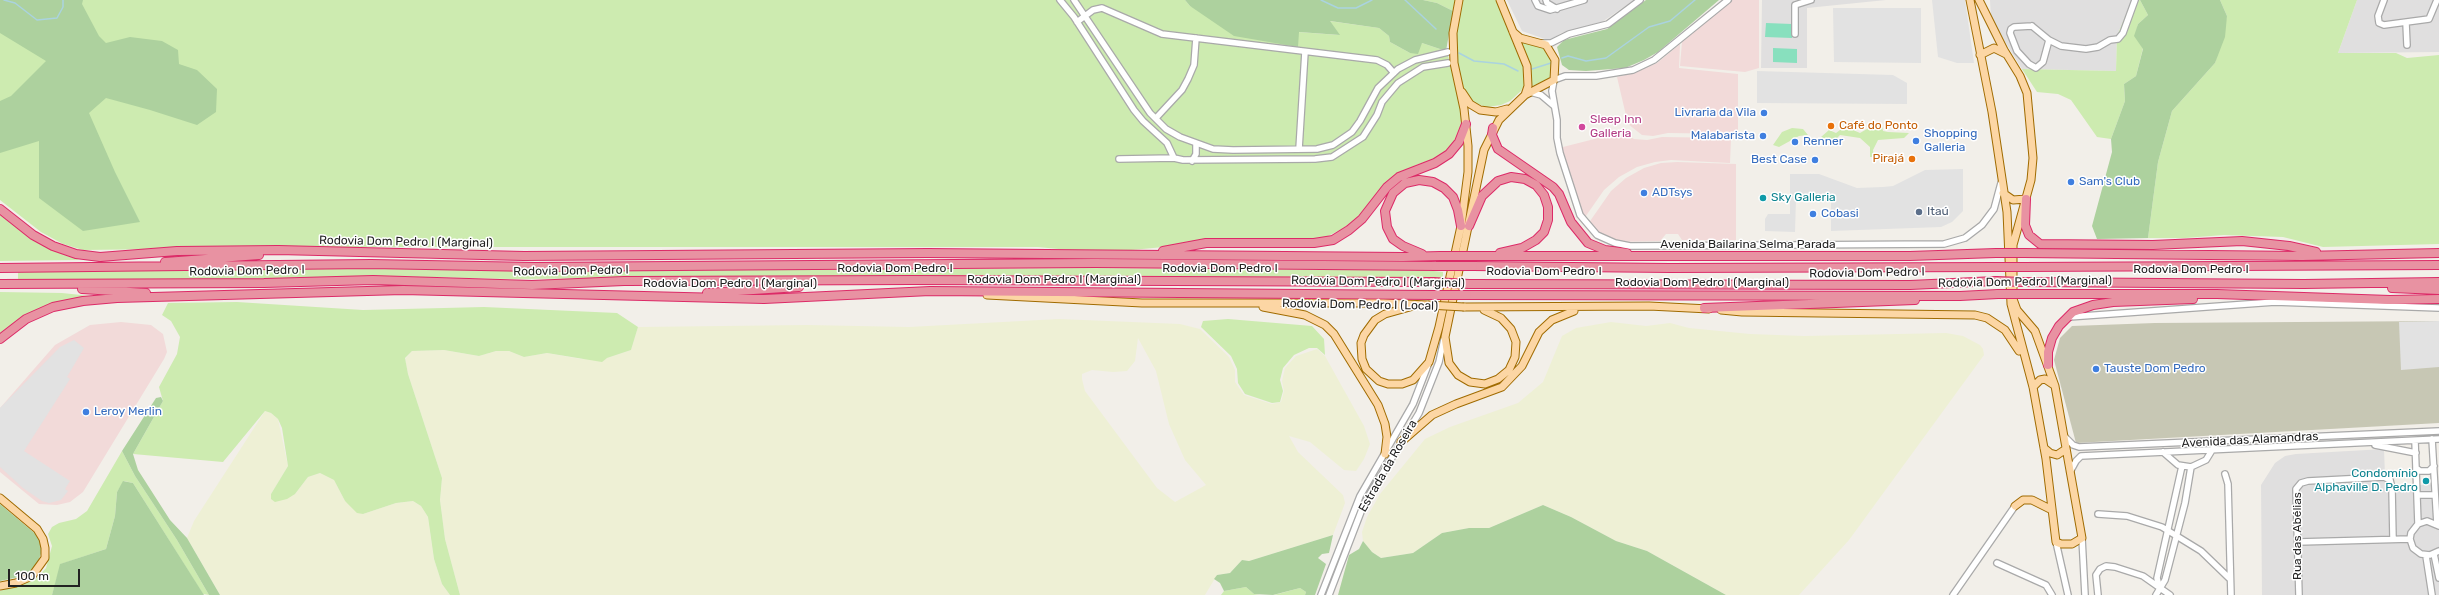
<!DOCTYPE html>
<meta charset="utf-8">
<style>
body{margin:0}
#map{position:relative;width:2439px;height:595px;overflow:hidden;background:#f2efe9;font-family:Rubik,sans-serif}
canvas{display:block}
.scale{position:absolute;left:8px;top:569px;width:72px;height:18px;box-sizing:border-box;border:2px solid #222;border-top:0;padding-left:5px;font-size:12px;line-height:14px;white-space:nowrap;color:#222;-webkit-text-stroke:3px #fff;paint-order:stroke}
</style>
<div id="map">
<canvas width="2439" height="595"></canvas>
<div class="scale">100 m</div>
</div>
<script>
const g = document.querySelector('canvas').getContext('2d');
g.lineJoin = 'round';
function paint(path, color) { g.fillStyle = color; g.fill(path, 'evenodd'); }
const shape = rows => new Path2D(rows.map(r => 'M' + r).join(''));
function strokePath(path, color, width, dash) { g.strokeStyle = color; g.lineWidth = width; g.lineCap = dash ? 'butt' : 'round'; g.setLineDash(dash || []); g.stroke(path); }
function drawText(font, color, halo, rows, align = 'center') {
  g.font = font + ' Rubik,sans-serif'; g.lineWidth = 3; g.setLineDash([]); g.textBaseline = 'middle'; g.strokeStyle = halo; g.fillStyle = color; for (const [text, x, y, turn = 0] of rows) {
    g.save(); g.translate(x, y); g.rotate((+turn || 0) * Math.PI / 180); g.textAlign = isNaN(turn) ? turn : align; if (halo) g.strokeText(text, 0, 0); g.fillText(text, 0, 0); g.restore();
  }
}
const residential = shape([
 [1507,0,1634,0,1602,22,1561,33,1552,39,1545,39,1522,31],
 [1762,0,1886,0,1807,8,1807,68,1761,68],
 [1990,0,2132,0,2117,36,2116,71,2022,69,1991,19],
 [2357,0,2439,0,2439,52,2338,53],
 [2384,449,2385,476,2395,486,2439,484,2439,595,2262,595,2261,485,2275,463,2285,456,2296,454]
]);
const commercial = shape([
 [1732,0,1759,0,1759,68,1745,72,1680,66,1682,42],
 [1680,44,1679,68,1738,74,1738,134,1668,133,1653,136,1642,135,1628,124,1617,77,1634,73,1657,63],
 [1622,132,1634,139,1647,140,1662,137,1731,138,1730,163,1671,160,1655,162,1637,167,1619,177,1604,190,1581,223,1559,148],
 [1677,162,1736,164,1736,240,1682,240,1678,234,1666,234,1660,241,1615,242,1601,238,1588,224,1611,191,1626,178,1644,168,1661,163],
 [121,322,151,325,163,334,167,352,164,359,83,492,70,502,57,505,39,504,0,472,0,408,55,345,90,325]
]);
const construction = shape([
 [2439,321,2439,423,2076,443,2054,360,2060,338,2072,326,2155,323]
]);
const farmland = shape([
 [1059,319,1180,324,1200,329,1229,357,1235,370,1235,382,1244,395,1272,404,1281,402,1284,391,1282,381,1285,368,1296,356,1317,349,1325,356,1364,426,1370,444,1364,459,1356,471,1344,470,1310,442,1289,436,1298,452,1343,495,1345,503,1333,535,1249,561,1242,560,1230,573,1217,575,1205,595,460,595,445,539,440,500,442,478,408,374,405,359,412,351,444,350,479,356,496,351,509,351,524,357,547,353,581,359,607,358,631,350,638,327,807,325,909,327],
 [1138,338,1156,371,1169,424,1185,460,1206,485,1175,502,1157,488,1085,391,1082,379,1082,374,1092,370,1113,372,1127,371,1135,361],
 [1611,322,1646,326,1670,323,1689,328,1750,334,1804,336,1946,333,1963,336,1980,345,1983,349,1984,355,1849,540,1799,595,1726,595,1647,551,1616,541,1571,517,1543,505,1489,528,1469,528,1442,533,1413,553,1381,558,1372,552,1363,541,1362,532,1367,517,1380,494,1425,439,1450,427,1518,403,1543,382,1562,336,1576,328],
 [265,411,271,413,278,419,288,466,271,494,295,494,308,477,320,473,334,480,345,501,363,514,396,503,413,501,421,506,428,517,434,559,442,584,450,595,220,595,187,538,194,521]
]);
const grass = shape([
 [0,0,1185,0,1190,6,1298,47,1298,32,1339,35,1329,21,1379,28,1389,36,1390,42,1410,53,1422,43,1446,51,1459,85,1464,132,1452,148,1434,159,1416,165,1399,177,1370,201,1359,217,1342,229,1314,243,1206,243,1100,253,1038,247,318,247,83,250,63,244,41,232,0,200],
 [1423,0,1455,0,1453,11,1437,3],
 [1462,0,1496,0,1525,67,1525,83,1521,91,1510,101,1501,105,1487,107,1474,103,1461,85,1457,66,1456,29],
 [2132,0,2140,0,2148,15,2138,24,2135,36,2143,48,2136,76,2124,84,2125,101,2111,139,2097,137,2071,100,2058,94,2037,92,2022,69,2116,71,2117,36],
 [2220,0,2357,0,2338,53,2396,53,2407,58,2439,55,2439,244,2323,247,2283,237,2224,235,2185,238,2148,238,2158,162,2172,111,2215,63,2227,16],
 [1518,38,1545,49,1552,59,1552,74,1548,79,1530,87],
 [1869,125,1882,125,1883,131,1888,132,1909,133,1904,138,1878,140,1873,150,1874,157,1870,157,1870,147,1860,138,1840,135,1833,142,1821,137,1829,130,1836,133,1840,130,1853,130,1860,133,1867,129],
 [1792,128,1803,129,1808,135,1799,136,1779,147,1773,145,1782,132],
 [0,215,34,240,54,250,79,260,0,261],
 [382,268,513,271,1086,268,1425,270,1443,272,1443,279,905,276,510,279,382,276,145,281,18,279,18,272],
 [0,292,62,293,110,298,40,309,19,319,0,333],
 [237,302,363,310,484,307,617,313,638,327,631,350,607,358,602,362,547,353,524,357,509,351,496,351,479,356,444,350,412,351,405,358,408,374,442,478,440,500,445,539,460,595,450,595,442,584,434,559,428,517,421,506,413,501,396,503,363,514,357,513,345,501,334,480,320,473,308,477,295,494,287,499,275,502,271,499,271,494,288,466,282,428,278,419,271,413,265,411,223,462,133,454,163,401,159,387,177,354,180,337,171,321,162,315,168,303],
 [1228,319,1312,326,1324,339,1325,355,1317,348,1309,348,1294,355,1283,368,1280,380,1283,391,1280,402,1272,403,1245,394,1238,383,1237,369,1231,356,1201,327,1203,321],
 [122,451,135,476,177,540,209,595,203,594,133,483,124,481,117,492,115,516,106,549,61,564,52,595,0,595,0,591,35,580,46,568,52,546,48,534,52,527,59,523,76,519,87,511],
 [1246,587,1254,594,1260,595,1221,595,1224,591],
 [1300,588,1306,592,1305,595,1274,595]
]);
const forest = shape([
 [0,0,83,0,82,4,99,36,106,43,130,37,162,41,178,50,179,64,197,70,217,89,216,112,197,125,150,110,106,98,89,113,115,172,140,222,83,231,39,198,39,141,0,153,0,101,11,96,46,61,0,33],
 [1185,0,1423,0,1437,3,1453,11,1446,51,1422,43,1418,54,1410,53,1390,42,1389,36,1379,28,1330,21,1340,35,1299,32,1298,47,1234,36,1190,6],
 [1646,0,1719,0,1658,52,1644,60,1625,68,1586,71,1569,70,1562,65,1557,47,1564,40,1607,29],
 [2140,0,2220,0,2227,16,2225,37,2215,63,2172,111,2158,162,2148,238,2097,239,2092,226,2112,152,2111,139,2125,101,2124,84,2136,76,2143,49,2134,36,2138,24,2148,15],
 [161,397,163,401,133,454,138,470,170,520,187,538,220,595,209,595,177,540,135,476,122,451,156,398],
 [123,481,133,483,204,595,52,595,60,564,106,549,115,516,117,492],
 [0,504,38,536,42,551,36,567,28,575,0,581],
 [1543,505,1571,517,1616,541,1647,551,1726,595,1338,595,1349,555,1359,549,1363,541,1372,552,1381,558,1413,553,1442,533,1469,528,1489,528],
 [1333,535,1329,553,1322,554,1318,558,1326,564,1315,595,1305,595,1306,592,1300,588,1273,595,1254,594,1246,587,1224,591,1220,583,1214,579,1217,575,1230,573,1242,560,1249,561]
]);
const pitch = shape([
 [1766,23,1792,24,1792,38,1765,37],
 [1773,48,1797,49,1797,63,1773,62]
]);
const parking = shape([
 [1932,0,1965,0,1974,63,1957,63,1938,57],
 [1833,8,1921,8,1921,63,1834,62],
 [1757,71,1893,75,1907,83,1907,104,1757,103],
 [1963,169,1963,211,1952,222,1941,227,1831,231,1831,199,1796,199,1795,232,1765,231,1765,219,1768,214,1790,214,1790,174,1819,174,1857,188,1883,187,1893,186,1925,170],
 [2439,321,2439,367,2401,370,2399,322],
 [74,340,84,348,67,377,70,379,24,451,70,481,65,489,68,491,61,500,49,503,42,501,23,488,0,467,0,408,60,347]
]);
const stream = shape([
 [4,0,15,3,37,20,57,18,63,7,63,0],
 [1321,0,1338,8,1356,8,1372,0],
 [1405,0,1436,29],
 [1459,53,1474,61,1504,64,1518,71],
 [1562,58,1568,56,1586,61,1606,58,1649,27,1670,21,1695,0],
 [1532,69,1551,63]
]);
const minor = shape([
 [1060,0,1074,17,1134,110,1143,121,1167,143,1174,158,1183,160,1315,159,1332,157,1363,137,1377,115,1382,102,1398,83,1423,67,1448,63],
 [1074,0,1150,113,1166,129,1180,137,1213,149,1233,150,1317,149,1333,145,1352,132,1360,121,1378,88,1398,69,1415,60,1448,52],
 [1535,0,1538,6,1550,10,1584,0],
 [1546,0,1547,3,1557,9],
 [1728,0,1654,60,1633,70,1596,76,1565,76,1554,80,1552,91,1557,120,1557,138,1560,153,1580,215,1597,235,1615,243,1630,246,1944,244,1965,238,1982,225,1994,209,2001,183],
 [2384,0,2378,16,2379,23,2384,25,2429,19,2437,0],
 [1077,22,1093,10,1102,8,1162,34,1377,60,1387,65,1394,73],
 [2406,23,2407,45],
 [2032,26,2049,40,2043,62,2036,68,2029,64,2017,51,2010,33,2011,29,2014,27,2032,26],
 [1795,34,1795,5,1811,0],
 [2049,40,2061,46,2086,49,2098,47,2110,40,2118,39,2123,33,2135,0],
 [1542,43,1551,43,1569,34,1608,24,1640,0],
 [1530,92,1541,95,1554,106],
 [1156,118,1182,90,1188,79,1194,65,1196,38],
 [1299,149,1305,52],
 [1119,159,1174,158],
 [1192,161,1196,154,1196,143],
 [2069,317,2275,302,2439,308],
 [2064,436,2073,445,2079,447,2439,431],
 [2432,439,2437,524],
 [2415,441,2418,524],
 [2375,445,2416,453],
 [2163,452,2178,465,2191,467,2206,460,2214,447],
 [2416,468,2420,471,2429,471,2434,466],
 [2070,472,2076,461,2081,456,2439,439],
 [2225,474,2228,484,2231,595],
 [2417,495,2435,495],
 [2098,514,2127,516,2162,527,2201,551,2230,579],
 [2439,526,2427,521,2418,524,2411,533,2410,539,2413,548,2421,554,2430,555,2439,551],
 [2082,538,2085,595],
 [2056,542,2068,595],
 [2298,542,2410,539],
 [2434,554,2439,578],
 [2426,556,2432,595],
 [1997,563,2046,585,2052,595],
 [2159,586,2157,578,2182,466],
 [1321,595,1360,496,1413,404,1428,365],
 [1329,595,1364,504,1419,413,1439,362,1444,339],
 [1953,595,2015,506],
 [2098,595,2096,575,2100,569,2106,566,2115,567,2143,576,2170,595],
 [2156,595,2165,580,2185,503,2191,467],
 [2299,595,2296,489,2301,483,2308,481,2384,477,2390,480,2392,488,2393,539]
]);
const major = shape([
 [1970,0,1992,112,2007,212,2011,304,2033,387,2046,459,2056,542,2061,544,2072,544,2082,538,2055,386,2035,331,2017,310,2013,299,2013,245,2031,180,2033,158,2027,93,2020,76,2004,50,1979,0],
 [1513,32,1520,38,1546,45,1555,60,1554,80,1525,95],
 [1980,55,1994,48,2006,54],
 [1462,92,1470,104,1480,110,1496,112,1507,109],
 [2003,193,2013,200,2026,199],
 [987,295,1142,303,1383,303,1428,305],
 [1417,305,1385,314,1375,320,1364,335,1361,343,1362,359,1366,369,1379,381,1388,384,1402,384,1413,380,1429,362,1439,327,1461,226,1468,172,1468,146,1464,109,1454,63,1453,33,1459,0],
 [1263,307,1305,315,1325,325,1334,334,1378,405,1385,424,1387,437,1385,454],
 [1464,307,1649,306,1709,309],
 [1484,310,1501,318,1511,329,1516,342,1515,357,1509,370,1498,379,1485,384,1470,382,1458,375,1449,363,1445,337,1484,150,1499,120,1525,95,1528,86,1527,66,1500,0],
 [1721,310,1742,312,1975,315,1987,318,2005,330,2019,351],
 [2033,387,2040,380,2045,379,2054,385],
 [1401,442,1432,415,1456,404,1502,387,1522,366,1539,332,1552,320,1574,311],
 [2044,448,2050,453,2057,455,2066,449],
 [0,498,37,529,43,539,45,548,45,558,32,576,16,583,0,586],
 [2015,506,2023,500,2032,500,2052,510]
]);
const highway = shape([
 [1493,128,1492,135,1498,149,1553,187,1559,194,1571,222,1588,243,1605,250,1627,253],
 [2026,199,2025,225,2029,235,2040,244,2153,245,2242,241,2289,246,2316,252],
 [0,209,33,235,53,246,76,254,100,257,177,251,278,250,524,256,928,253,1403,257,1440,256],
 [1469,226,1482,196,1498,181,1511,177,1525,179,1536,185,1544,195,1548,207,1548,220,1544,232,1536,240,1522,248,1500,253],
 [1163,251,1206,243,1314,243,1333,240,1349,230,1362,219,1387,187,1399,177,1435,163,1449,154,1459,142,1466,124],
 [2024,253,2302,256,2439,253],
 [1422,254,1403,246,1393,239,1387,227,1385,211,1393,193,1405,183,1419,180,1433,182,1444,188,1453,197,1458,210,1461,226],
 [1475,256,1910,256,1996,253],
 [165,262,259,255],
 [1473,266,1670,268,1996,267],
 [2023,267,2439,265],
 [0,268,371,264,535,267,1095,263,1436,266],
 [2023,282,2304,284,2439,282],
 [0,284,264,283,373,280,532,285,624,281,912,280,1433,282],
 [1469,284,1910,285,1996,281],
 [2392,288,2439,290],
 [82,289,146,293],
 [707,293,799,287],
 [2024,294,2217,294,2390,300,2439,299],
 [1467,295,1960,296,1998,294],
 [1704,308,1915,300],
 [0,339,26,319,53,307,83,301,117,298,403,290,764,299,930,291,1431,295],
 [2048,365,2048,352,2052,338,2059,326,2073,312,2093,305,2113,302,2193,299]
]);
const majorBridge = shape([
 [1428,305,1464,307]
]);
const highwayBridge = shape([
 [1996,253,2024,253],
 [1440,256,1475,256],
 [1436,266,1473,266],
 [1996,267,2023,267],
 [1996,281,2023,282],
 [1433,282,1469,284],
 [1998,294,2024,294],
 [1431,295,1467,295]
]);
const markers = [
 [1764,113,4,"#3f7fe0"],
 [1831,126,4,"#e8710a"],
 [1582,127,4,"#d1479c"],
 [1763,136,4,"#3f7fe0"],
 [1916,141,4,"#3f7fe0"],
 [1795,142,4,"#3f7fe0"],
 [1912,159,4,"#e8710a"],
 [1815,160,4,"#3f7fe0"],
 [2071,182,4,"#3f7fe0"],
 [1644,193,4,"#3f7fe0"],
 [1763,198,4,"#0f9aa8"],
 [1919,212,4,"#5c6f8a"],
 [1813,214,4,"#3f7fe0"],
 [2096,369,4,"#3f7fe0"],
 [86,412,4,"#3f7fe0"],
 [2426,481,4,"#0f9aa8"]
];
const shopNames = [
 ["Livraria da Vila",1756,113,"right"],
 ["Shopping",1924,134],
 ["Galleria",1924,148],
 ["Malabarista",1755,136,"right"],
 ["Renner",1803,142],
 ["Best Case",1807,160,"right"],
 ["Sam's Club",2079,182],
 ["ADTsys",1652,193],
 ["Cobasi",1821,214],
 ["Tauste Dom Pedro",2104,369],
 ["Leroy Merlin",94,412]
];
const hotelNames = [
 ["Sleep Inn",1590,120],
 ["Galleria",1590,134]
];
const foodNames = [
 ["Café do Ponto",1839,126],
 ["Pirajá",1904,159,"right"]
];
const cultureNames = [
 ["Sky Galleria",1771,198],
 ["Condomínio",2418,474,"right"],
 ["Alphaville D. Pedro",2418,488,"right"]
];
const serviceNames = [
 ["Itaú",1927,212]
];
const streetNames = [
 ["Rodovia Dom Pedro I (Marginal)",406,242,1],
 ["Avenida Bailarina Selma Parada",1748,245],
 ["Rodovia Dom Pedro I",895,269],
 ["Rodovia Dom Pedro I",1220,269],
 ["Rodovia Dom Pedro I",2191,270],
 ["Rodovia Dom Pedro I",247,271,-1],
 ["Rodovia Dom Pedro I",571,271,-1],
 ["Rodovia Dom Pedro I",1544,272],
 ["Rodovia Dom Pedro I",1867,273,-1],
 ["Rodovia Dom Pedro I (Marginal)",1054,280],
 ["Rodovia Dom Pedro I (Marginal)",1378,282,1],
 ["Rodovia Dom Pedro I (Marginal)",2025,282,-1],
 ["Rodovia Dom Pedro I (Marginal)",1702,283],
 ["Rodovia Dom Pedro I (Marginal)",730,284],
 ["Rodovia Dom Pedro I (Local)",1360,305,1],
 ["Avenida das Alamandras",2250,440,-3],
 ["Estrada da Roseira",1388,466,-60],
 ["Rua das Abélias",2298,536,-90]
];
paint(residential, '#e0dfdf');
paint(commercial, '#f2dad9');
paint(construction, '#c7c7b4');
paint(farmland, '#eef0d5');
paint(grass, '#cdebb0');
paint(forest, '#add19e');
paint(pitch, '#88e0be');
paint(parking, '#e2e2e2');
strokePath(stream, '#aad3df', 1.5);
strokePath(minor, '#a9a9a9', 8);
strokePath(major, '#a06b00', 9);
strokePath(highway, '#dc2a67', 10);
strokePath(minor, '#fff', 5.5);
strokePath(major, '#fcd6a4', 7);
strokePath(highway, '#e892a2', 8);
strokePath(majorBridge, '#a06b00', 9, []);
strokePath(highwayBridge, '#dc2a67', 10, []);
strokePath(majorBridge, '#fcd6a4', 7);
strokePath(highwayBridge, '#e892a2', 8);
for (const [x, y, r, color] of markers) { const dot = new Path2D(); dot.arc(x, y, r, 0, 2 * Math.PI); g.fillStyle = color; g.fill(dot); strokePath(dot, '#fff', 1.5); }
drawText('12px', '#366cbe', '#fff', shopNames, 'left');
drawText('12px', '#b23c85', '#fff', hotelNames, 'left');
drawText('12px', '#c56008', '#fff', foodNames, 'left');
drawText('12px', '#0d838f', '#fff', cultureNames, 'left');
drawText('12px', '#4e5e75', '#fff', serviceNames, 'left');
drawText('12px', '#222', '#fff', streetNames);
</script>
